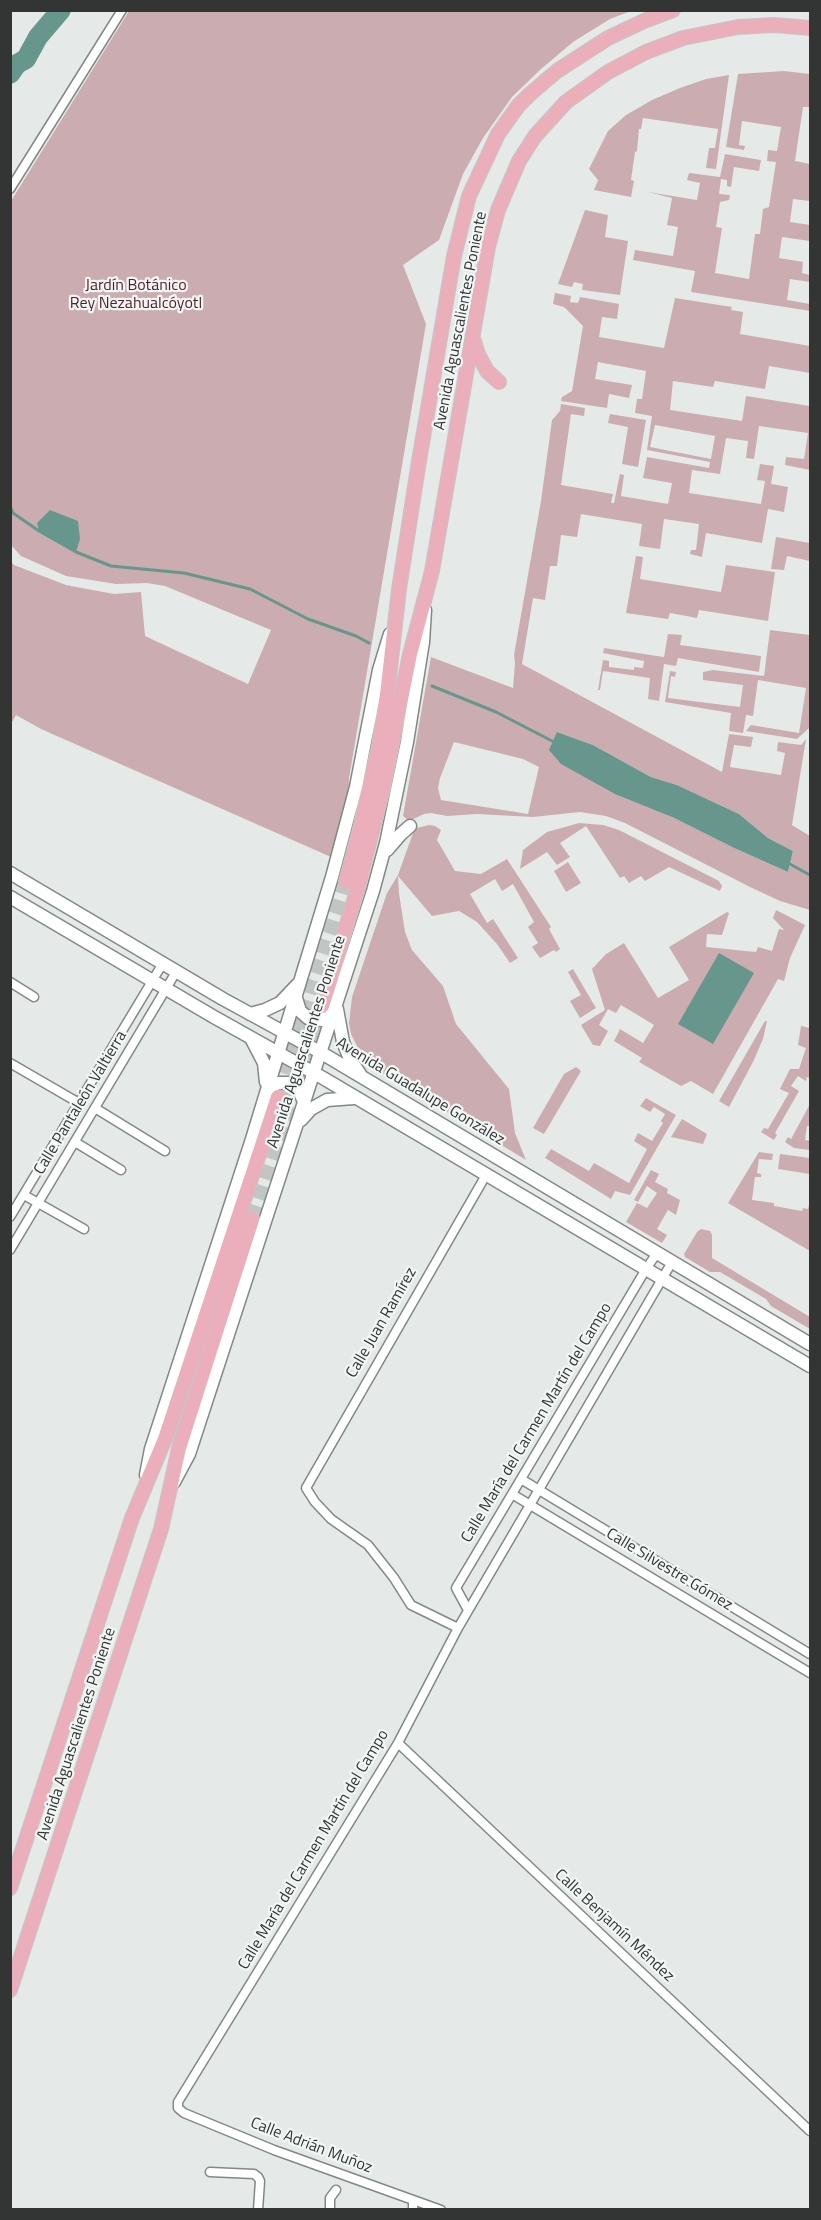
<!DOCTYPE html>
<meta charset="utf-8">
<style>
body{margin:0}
#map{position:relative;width:821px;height:2220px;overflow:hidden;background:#e5eae8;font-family:"Titillium Web",sans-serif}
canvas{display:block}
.frame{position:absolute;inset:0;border:12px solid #333535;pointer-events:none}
</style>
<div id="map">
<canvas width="821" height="2220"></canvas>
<div class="frame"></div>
</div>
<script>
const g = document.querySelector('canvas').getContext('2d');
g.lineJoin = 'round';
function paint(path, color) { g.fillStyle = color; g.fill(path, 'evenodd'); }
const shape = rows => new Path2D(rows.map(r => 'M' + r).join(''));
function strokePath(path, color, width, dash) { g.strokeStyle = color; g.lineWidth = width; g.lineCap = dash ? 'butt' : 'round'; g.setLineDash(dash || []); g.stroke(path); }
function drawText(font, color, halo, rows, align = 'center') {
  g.font = font + ' "Titillium Web",sans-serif'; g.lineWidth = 4.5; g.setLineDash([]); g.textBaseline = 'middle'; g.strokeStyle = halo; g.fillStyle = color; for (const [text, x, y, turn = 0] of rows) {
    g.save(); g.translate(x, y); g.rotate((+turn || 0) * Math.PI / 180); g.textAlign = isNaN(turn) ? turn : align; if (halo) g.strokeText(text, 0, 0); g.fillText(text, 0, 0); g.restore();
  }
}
const green = shape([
 [129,11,631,11,610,19,573,42,541,69,512,97,483,138,463,174,439,240,403,265,426,324,349,778,348,807,331,857,41,729,16,715,11,724,10,561,14,565,66,585,114,594,141,592,145,636,248,684,271,630,165,586,147,583,116,584,66,576,21,556,11,545,11,201],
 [784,71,810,74,810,107,803,107,795,161,810,164,810,201,793,199,790,222,810,225,810,241,782,237,779,258,803,262,802,273,810,275,810,282,790,279,787,300,810,304,810,311,691,292,695,271,633,260,635,250,673,256,678,227,667,225,672,198,648,192,697,200,700,183,687,180,689,173,720,177,725,154,761,160,759,171,734,167,731,187,727,186,727,180,721,179,719,194,730,195,729,200,720,202,716,227,722,228,715,273,749,279,755,234,760,234,763,209,769,207,776,162,767,161,768,150,777,151,781,127,742,121,739,145,745,146,744,150,726,147,738,74],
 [729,75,716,169,706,168,709,148,715,148,718,129,643,118,641,129,639,129,637,151,635,152,631,180,634,181,631,197,594,190,598,180,589,169,608,131,626,115,652,100,680,88,706,79],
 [585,210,608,215,605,237,628,241,620,295,582,290,583,284,574,282,572,287,558,284],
 [555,293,571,296,570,302,578,303,580,297,619,304,617,319,602,317,599,337,664,348,675,298,732,307,731,310,743,312,740,334,810,346,810,373,769,366,765,389,715,381,713,387,673,381,670,410,742,421,746,396,810,406,810,470,785,465,786,457,804,459,808,433,759,426,754,459,746,458,748,441,726,438,720,474,692,470,689,493,761,504,765,481,757,480,760,464,774,466,771,484,788,487,784,512,768,509,762,543,706,533,702,557,690,554,691,550,696,550,699,524,664,519,660,549,639,546,642,524,581,514,577,537,561,535,557,566,550,566,545,600,533,598,522,664,722,772,729,734,753,737,751,747,734,745,730,767,781,775,785,753,777,751,778,742,801,745,806,739,792,825,810,836,810,910,780,901,750,887,625,823,606,816,580,812,533,817,477,814,447,816,431,813,424,814,409,821,403,816,431,657,513,688,515,663,514,655,541,501,552,420,560,411,561,404,585,408,584,416,571,414,561,485,613,494,611,503,614,503,620,474,624,475,621,496,668,504,672,483,643,478,647,457,709,468,710,462,647,450,652,416,635,413,637,399,642,399,646,371,598,362,595,379,632,385,629,398,609,394,607,408,561,401,562,397,572,391,583,326,564,307,553,304],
 [655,425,715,436,711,459,650,447],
 [557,732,593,745,651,777,677,785,739,814,768,838,793,851,788,872,734,848,672,817],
 [454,742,523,759,539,767,528,814,441,800,438,788,440,778],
 [610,414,646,420,638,467,622,464,628,427,608,423],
 [776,537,810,543,810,561,787,556,784,570,771,569],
 [636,556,643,557,640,579,721,592,726,565,775,572,768,621,699,610,697,618,670,613,668,619,626,613],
 [770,630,810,635,810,722,809,728,797,739,746,731,751,725,799,733,806,688,758,680,753,716,746,715,743,733,729,731,731,713,665,702,670,671,676,672,675,677,671,676,668,698,740,707,743,685,703,680,703,672,713,670,764,676],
 [668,634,682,635,680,645,761,656,759,672,678,658,676,666,664,664,659,701,648,699,650,678,603,671,600,690,598,690,603,660,609,661,609,667,634,670,634,667,643,668,644,661,603,653,604,648,664,657],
 [579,823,603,825,619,830,719,881,722,886,720,891,669,867,645,881,641,876,629,883,624,876,620,878,586,826,560,843,570,857,557,865,547,852,520,869,523,850,547,832],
 [429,825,435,826,441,830,437,840,455,871,481,874,507,859,551,927,549,929,560,949,556,952,554,950,540,958,532,947,538,943,528,927,534,922,513,884,502,891,495,879,470,894,487,923,493,919,518,958,510,963,497,944,477,922,459,911,432,916,398,876,399,893,405,932,412,950,443,986,456,1024,509,1089,515,1133,526,1160,378,1070,360,1052,351,1034,349,1023,352,997,387,893,398,875,413,833,417,828],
 [568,862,581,883,566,892,554,871],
 [776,910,805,925,790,958,784,981,778,979,713,1094,691,1081,681,1086,639,1062,642,1058,614,1041,620,1029,643,1043,654,1025,621,1005,616,1013,608,1009,599,1025,608,1031,600,1046,593,1045,581,1025,605,1010,592,969,606,954,624,943,658,998,689,980,669,947,727,912,729,913,722,935,707,934,706,947,756,952,758,947,772,951,779,929,784,930,773,918],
 [573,969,596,1008,580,1018,570,1001,581,995,568,972],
 [765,1021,767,1021,763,1039,753,1062,729,1107,719,1101],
 [801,1026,810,1028,810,1078,807,1077,806,1081,798,1076,791,1086,799,1091,775,1133,777,1135,774,1140,761,1132,764,1128,768,1129,789,1093,780,1089,790,1069,799,1069,806,1048,798,1045],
 [576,1067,581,1071,544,1134,533,1128,564,1074],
 [646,1098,676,1115,630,1195,615,1191,611,1199,545,1158,551,1149,589,1171,594,1163,629,1183,647,1149,634,1141,638,1133,652,1141,663,1123,661,1121,665,1114,654,1107,650,1112,640,1106],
 [810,1104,810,1126,807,1126,805,1140,810,1141,810,1150,794,1148,785,1142,788,1137,791,1139],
 [682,1119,707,1134,703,1144,671,1137],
 [759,1152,773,1154,772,1160,759,1159,757,1173,761,1174,761,1177,755,1177,752,1200,774,1203,774,1206,802,1211,803,1208,808,1209,809,1205,810,1206,810,1251,728,1203],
 [780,1154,810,1158,810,1174,778,1169],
 [651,1170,659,1174,655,1182,668,1189,667,1193,680,1200,676,1215,668,1210,657,1229,667,1235,662,1243,626,1222,637,1203,647,1208,657,1193,647,1186,638,1202,634,1200],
 [701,1229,710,1231,712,1235,712,1258,810,1317,810,1329,771,1306,766,1299,720,1272,710,1272,685,1257,684,1254,697,1232]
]);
const water = shape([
 [50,510,78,521,80,539,76,552,39,531,37,523],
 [557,732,593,745,651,777,677,785,739,814,768,838,793,851,788,872,734,848,672,817,615,794,561,764,549,750],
 [719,953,754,973,713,1044,678,1024]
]);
const stream = shape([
 [10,506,13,513,39,531,76,552,111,566,184,573,250,589,308,619,356,636,369,643],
 [432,686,496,712,556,743],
 [788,863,810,875]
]);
const river = shape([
 [10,74,17,64,26,59,38,37,61,10]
]);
const primaryTunnel = shape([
 [279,1094,346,882],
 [252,1219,322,1006]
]);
const street = shape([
 [10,189,122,10],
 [10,982,34,997],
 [10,1063,79,1103],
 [95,1108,165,1151],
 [75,1142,121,1170],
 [24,1195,84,1229],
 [10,1217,163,963],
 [10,1250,176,972],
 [521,1479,810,1654],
 [512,1494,810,1673],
 [468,1610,456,1588,646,1269,657,1253],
 [458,1628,411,1605,394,1578,368,1545,331,1519,315,1502,306,1488,486,1175],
 [398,1743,810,2131],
 [210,2172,254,2174,258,2177,260,2181,258,2210],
 [330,2210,330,2198,336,2190],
 [413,2210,413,2200],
 [441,2210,274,2150,184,2113,178,2108,178,2102,398,1743,458,1628,672,1262]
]);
const secondary = shape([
 [387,850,400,835,410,826],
 [10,873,223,999,320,1052,810,1344],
 [10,897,214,1017,323,1078,810,1366],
 [296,998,300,1011,308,1018,322,1020,334,1011],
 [337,1009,343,1042,350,1059,360,1074],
 [250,1014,265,1010,280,1003,297,985],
 [252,1040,264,1063,266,1082],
 [268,1089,277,1083,288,1083,298,1088,304,1102],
 [301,1120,311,1109,327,1100,354,1098],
 [146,1475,151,1449,252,1139,332,877,356,787,379,670,390,634],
 [174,1482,189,1454,373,891,386,843,407,742,423,642,425,610]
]);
const primary = shape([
 [474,341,478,354,487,371,499,382],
 [346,882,361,825,379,746,387,695,399,589,419,461,454,256,469,196,498,134,518,106,530,94,557,71,608,38,644,21,673,10],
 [322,1006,357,891,383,788,410,654,432,571,488,247,498,210,519,161,535,136,566,102,608,72,646,52,683,38,738,27,774,25,810,28],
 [10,1888,132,1518,165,1439,278,1097],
 [10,1990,161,1529,179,1448,252,1219]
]);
const parkNames = [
 ["Jardín Botánico",136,286],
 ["Rey Nezahualcóyotl",136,304]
];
const streetNames = [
 ["Avenida Aguascalientes Poniente",461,321,-79],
 ["Avenida Aguascalientes Poniente",307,1042,-72],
 ["Avenida Guadalupe González",420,1092,31],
 ["Calle Pantaleón Valtierra",81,1103,-59],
 ["Calle Juan Ramírez",382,1323,-60],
 ["Calle María del Carmen Martín del Campo",537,1423,-59],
 ["Calle Silvestre Gómez",669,1570,31],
 ["Avenida Aguascalientes Poniente",77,1734,-72],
 ["Calle María del Carmen Martín del Campo",314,1850,-59],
 ["Calle Benjamín Méndez",614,1926,43],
 ["Calle Adrián Muñoz",311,2146,21]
];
paint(green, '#cbadb1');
paint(water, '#67978c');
strokePath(stream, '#67978c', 3);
strokePath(river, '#67978c', 20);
strokePath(primaryTunnel, '#c1c6c4', 14, [14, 7]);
strokePath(street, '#838887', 11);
strokePath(secondary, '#838887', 15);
strokePath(primary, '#c6c6c6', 16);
strokePath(street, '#fff', 8);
strokePath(secondary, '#fff', 12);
strokePath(primary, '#ebafbb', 14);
drawText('16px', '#551d2a', '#f2f7f6', parkNames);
drawText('16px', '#333535', '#f2f7f6', streetNames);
</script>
